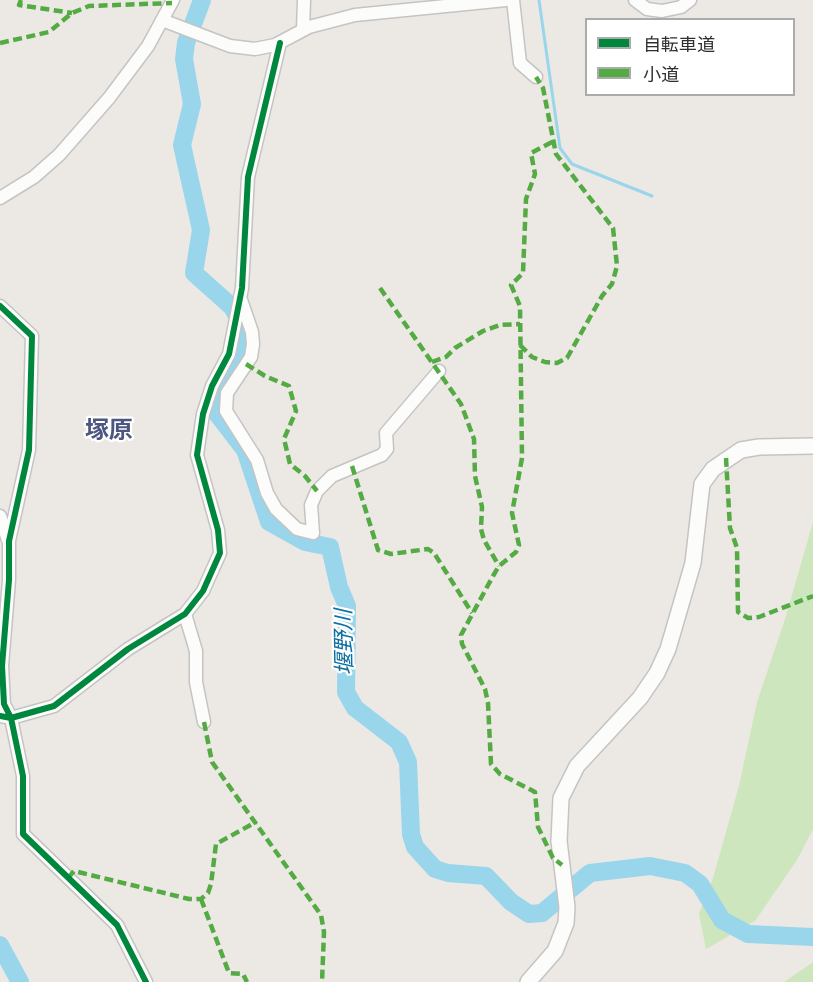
<!DOCTYPE html>
<meta charset="utf-8">
<style>
body{margin:0}
#map{position:relative;width:813px;height:982px;overflow:hidden;background:#ece8e4;font-family:"PT Sans Narrow","Noto Sans JP",sans-serif}
canvas{display:block}
.legend{position:absolute;left:585px;top:18px;width:210px;height:78px;box-sizing:border-box;background:#fff;border:2px solid #ababab;margin:0;padding:8px 10px;list-style:none;font-size:18px;color:#2e2e2e}
.legend li{display:flex;align-items:center;gap:12px;height:30px}
.legend b{width:30px;border:2px solid #ababab}
</style>
<div id="map">
<canvas width="813" height="982"></canvas>
<ul class="legend">
<li><b style="height:8px;background:#00873e"></b>自転車道</li>
<li><b style="height:8px;background:#54ab44"></b>小道</li>
</ul>
</div>
<script>
const g = document.querySelector('canvas').getContext('2d');
g.lineJoin = 'round';
function paint(path, color) { g.fillStyle = color; g.fill(path, 'evenodd'); }
const shape = rows => new Path2D(rows.map(r => 'M' + r).join(''));
function strokePath(path, color, width, dash) { g.strokeStyle = color; g.lineWidth = width; g.lineCap = dash ? 'butt' : 'round'; g.setLineDash(dash || []); g.stroke(path); }
function drawText(font, color, halo, rows, align = 'center') {
  g.font = font + ' "PT Sans Narrow","Noto Sans JP",sans-serif'; g.lineWidth = 4.5; g.setLineDash([]); g.textBaseline = 'middle'; g.strokeStyle = halo; g.fillStyle = color; for (const [text, x, y, turn = 0] of rows) {
    g.save(); g.translate(x, y); g.rotate((+turn || 0) * Math.PI / 180); g.textAlign = isNaN(turn) ? turn : align; if (halo) g.strokeText(text, 0, 0); g.fillText(text, 0, 0); g.restore();
  }
}
const green = shape([
 [813,522,813,829,797,860,755,921,706,949,699,914,713,878,739,786,757,702,786,616],
 [813,962,813,982,784,982]
]);
const stream = shape([
 [539,0,560,148,572,164,652,196]
]);
const river = shape([
 [202,0,186,43,184,59,192,104,182,145,201,230,194,273,232,307,243,326,243,349,217,395,215,411,245,450,269,522,305,542,330,547,339,587,347,606,346,692,355,708,399,742,408,762,411,834,415,847,435,869,448,873,486,876,511,902,529,914,542,913,590,873,650,866,685,873,700,884,722,920,748,934,813,937],
 [0,945,20,982]
]);
const minor = shape([
 [513,0,520,63,536,77],
 [635,0,647,9,662,11,681,7,690,0],
 [162,20,230,46,255,49,275,45,309,27,355,15,506,0],
 [303,30,304,0],
 [0,198,34,177,59,155,109,98,148,46,173,0],
 [240,297,252,332,253,344,251,357,227,393,226,411,257,460,267,493,276,509,297,529,313,533,311,505,317,491,332,476,382,455,387,449,386,433,439,371],
 [0,306,32,336,29,450,9,541,9,580,2,666,4,704,11,718,23,776,23,834,117,925,146,982],
 [0,516,8,540],
 [185,614,196,651,196,682,204,722],
 [0,716,11,718,54,706,128,649,185,614,203,591,220,553,218,530,197,455,203,414,212,386,229,354,242,288,248,177,280,43]
]);
const tertiary = shape([
 [528,982,555,951,566,923,567,907,559,841,561,798,577,766,640,698,657,673,668,649,693,563,702,484,713,469,741,450,759,447,813,446]
]);
const quiet = shape([
 [21,0,19,5,72,13],
 [0,43,49,32,72,13,89,6,172,3],
 [552,142,531,153,535,174,526,199,523,273,511,285,520,306,522,458,512,513,519,545,516,552,499,566,493,576,461,635,462,644,485,689,488,703,491,764,500,774,535,792,538,827,553,858,562,865],
 [380,288,461,404,474,439,475,476,482,507,481,529,484,540,499,566],
 [520,345,532,357,545,362,557,363,567,358,602,296,612,284,617,266,613,228,556,154,543,88,536,77],
 [432,362,446,357,455,348,483,331,500,325,520,324],
 [246,364,265,376,289,386,296,411,284,439,290,464,305,476,317,491],
 [726,458,730,528,737,548,738,612,748,618,759,617,813,596],
 [352,466,378,550,391,554,428,549,434,553,472,613],
 [204,722,212,762,321,915,324,932,322,982],
 [68,878,74,871,189,899,201,899,208,893,211,884,216,844,256,822],
 [201,899,229,973,243,974,247,982]
]);
const cycleway = shape([
 [0,306,32,336,29,450,9,541,9,580,2,666,4,704,11,718,23,776,23,834,117,925,146,982],
 [0,716,11,718,54,706,128,649,185,614,203,591,220,553,218,530,197,455,203,414,212,386,229,354,242,288,248,177,280,43]
]);
const waterNames = [
 ["堰野川",345,642,-91]
];
const quarterNames = [
 ["塚原",109,431]
];
paint(green, '#cee6be');
strokePath(stream, '#99d6ec', 3);
strokePath(river, '#99d6ec', 18);
strokePath(minor, '#c5c4c5', 15);
strokePath(tertiary, '#c5c4c5', 18);
strokePath(minor, '#fcfcfb', 12);
strokePath(tertiary, '#fcfcfb', 15);
strokePath(quiet, '#54ab44', 4.5, [9, 4.5]);
strokePath(cycleway, '#00873e', 6);
drawText('italic 22px', '#0d6fa3', '#fff', waterNames);
drawText('bold 24px', '#4d5680', '#fff', quarterNames);
</script>
